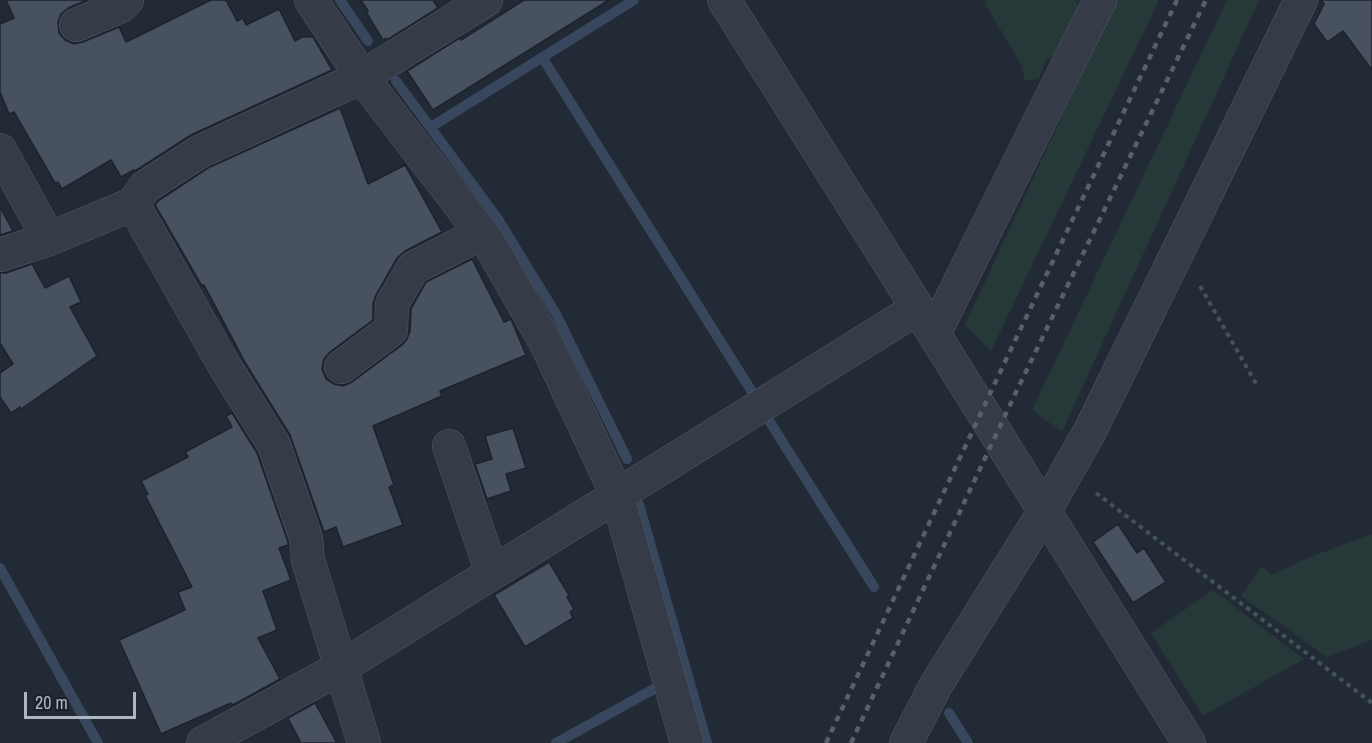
<!DOCTYPE html>
<style>
body{margin:0}
#map{position:relative;width:1372px;height:743px;overflow:hidden;background:#222a36;font-family:"Archivo Narrow",sans-serif}
canvas{display:block}
.scale{position:absolute;left:24px;top:692px;width:112px;height:27px;box-sizing:border-box;border:3px solid #afb7c3;border-top:0;padding-left:8px;font-size:18px;line-height:21px;white-space:nowrap;color:#afb7c3;-webkit-text-stroke:4px #1a212b;paint-order:stroke}
</style>
<div id="map">
<canvas width="1372" height="743"></canvas>
<div class="scale">20 m</div>
</div>
<script>
const g = document.querySelector('canvas').getContext('2d');
g.lineJoin = 'round';
function paint(path, color) { g.fillStyle = color; g.fill(path, 'evenodd'); }
const shape = rows => new Path2D(rows.map(r => 'M' + r).join(''));
function strokePath(path, color, width, dash) { g.strokeStyle = color; g.lineWidth = width; g.lineCap = dash ? 'butt' : 'round'; g.setLineDash(dash || []); g.stroke(path); }
const green = shape([
 [987,0,1075,0,1084,15,1068,46,1045,61,1039,79,1025,81,1020,62,984,2],
 [1116,0,1159,0,991,351,965,325],
 [1227,0,1259,0,1062,432,1032,410],
 [1372,534,1372,640,1327,657,1241,596,1262,566,1272,575,1305,559],
 [1213,590,1304,659,1203,716,1151,633]
]);
const stream = shape([
 [340,0,368,41],
 [542,57,754,395],
 [396,81,498,219,556,314,627,459],
 [431,127,634,0],
 [768,419,874,587],
 [639,504,707,743],
 [0,568,98,743],
 [949,713,968,743],
 [556,743,654,689]
]);
const building = shape([
 [6,0,87,0,68,8,61,14,58,22,59,33,65,40,74,44,83,42,119,27,126,42,211,0,226,0,237,21,243,18,246,25,279,9,295,41,302,37,313,37,332,70,191,135,135,171,134,170,121,177,111,160,62,189,58,182,55,183,14,112,9,114,0,92,0,24,14,18,6,0],
 [361,0,433,0,438,8,387,40,386,38,383,40,366,12,368,11,361,0],
 [524,0,609,0,433,110,407,71,458,39,460,38,461,40,524,0],
 [1321,0,1372,0,1372,70,1343,31,1327,42,1314,24,1324,4,1321,0],
 [340,108,368,184,405,165,442,232,405,251,397,258,376,295,373,303,373,320,330,352,324,359,322,369,326,379,334,384,343,386,352,382,402,345,407,339,410,331,411,309,426,282,472,259,504,322,511,319,526,355,440,391,442,396,373,426,394,485,389,487,403,525,343,547,336,527,324,532,290,435,246,364,204,285,202,286,155,205,158,201,208,168,340,108],
 [0,207,13,231,0,235,0,207],
 [32,264,45,288,69,276,81,302,70,307,97,356,21,409,20,407,11,413,0,397,0,373,13,364,0,343,0,273,6,273,32,264],
 [232,413,257,453,288,542,288,545,279,548,291,580,263,591,277,630,258,638,280,679,233,705,231,703,161,734,119,640,185,610,178,592,192,587,145,495,148,494,141,481,188,457,185,452,232,427,226,416,232,413],
 [513,428,526,468,506,474,511,491,487,499,475,464,492,459,485,436,513,428],
 [1118,524,1137,553,1144,548,1166,582,1133,603,1093,542,1118,524],
 [549,562,569,595,567,597,574,609,570,612,573,618,525,647,494,595,549,562],
 [315,703,337,743,301,743,288,718,315,703]
]);
const path = shape([
 [1200,286,1258,387],
 [1096,493,1372,703]
]);
const minor = shape([
 [311,0,362,77,489,243,546,343,617,495,687,743],
 [724,0,934,334,1189,743],
 [76,25,121,6,127,0],
 [0,150,49,239],
 [133,204,224,365,274,445,306,538,308,560,364,743],
 [0,255,49,239,133,204,145,187,199,152,362,77,486,0],
 [934,334,1100,0],
 [341,367,391,330,392,304,413,268,482,233],
 [449,446,492,573],
 [203,743,340,668,918,308],
 [906,743,936,685,1044,512,1090,431,1301,0]
]);
const rail = shape([
 [826,743,1003,366,1177,0],
 [851,743,1018,388,1206,0]
]);
paint(green, '#273839');
strokePath(stream, '#38475e', 10);
paint(building, '#485160');
strokePath(building, '#1c232d', 1.5);
strokePath(minor, '#525a64', 34);
strokePath(path, '#435357', 4, [4.5, 4.5]);
strokePath(minor, '#353c47', 33);
strokePath(rail, '#57606e', 4.5, [6, 6]);
</script>
